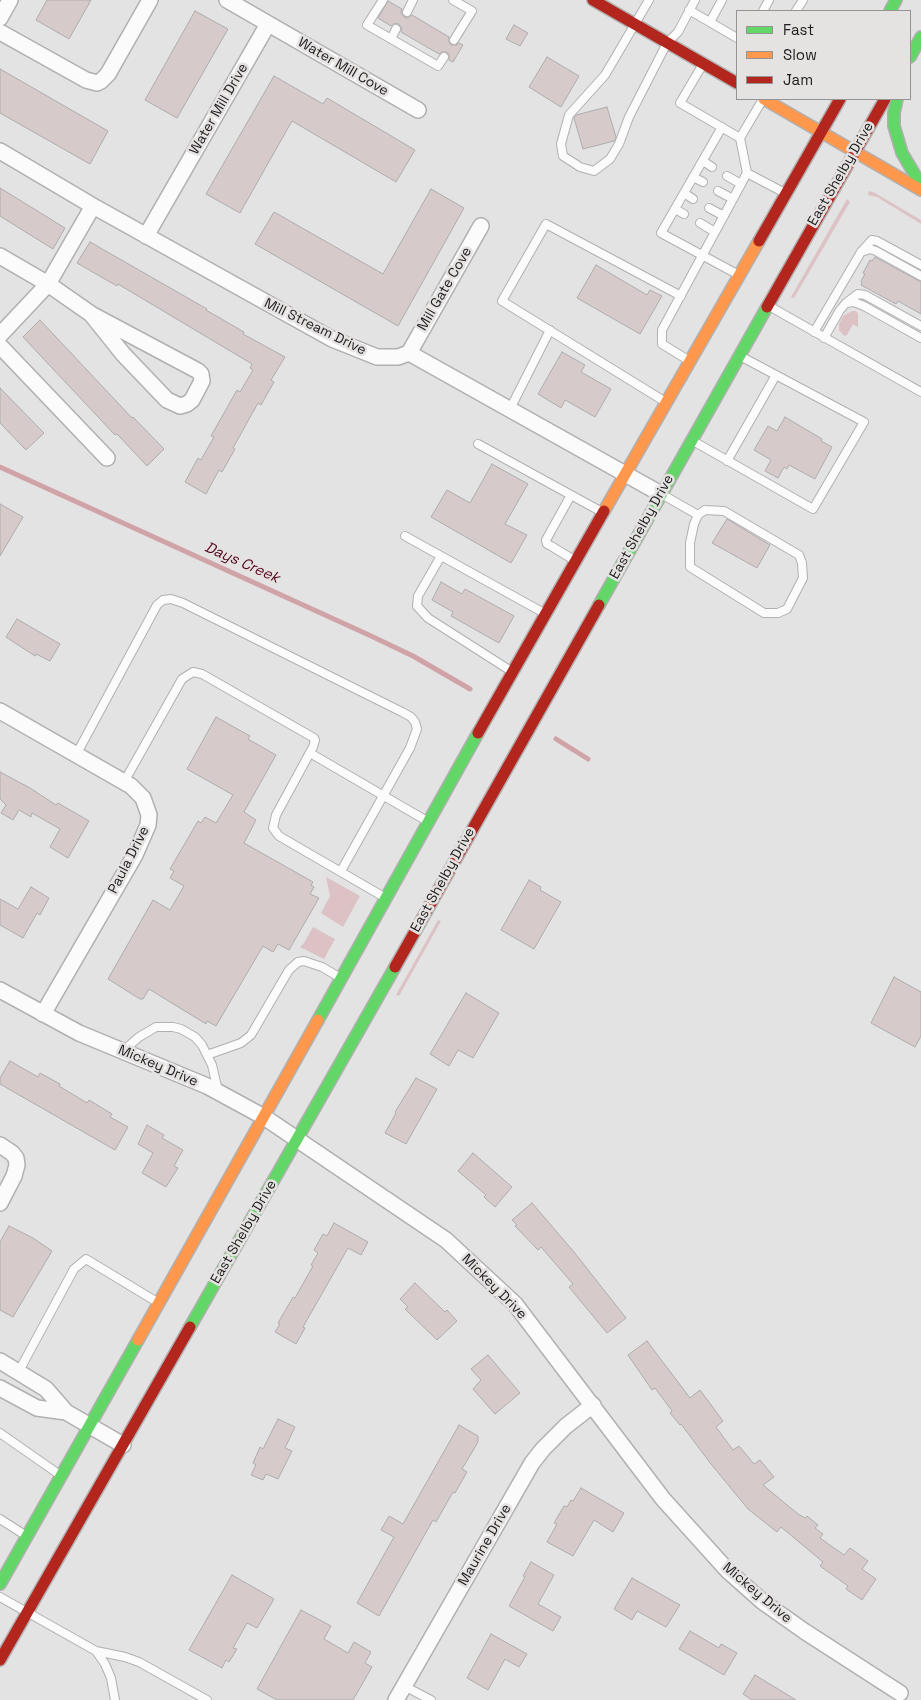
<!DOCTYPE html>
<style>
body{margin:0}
#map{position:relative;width:921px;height:1700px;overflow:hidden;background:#e4e3e3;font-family:"Space Grotesk",sans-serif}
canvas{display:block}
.legend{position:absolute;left:736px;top:10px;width:175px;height:90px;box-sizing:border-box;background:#e5e2e2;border:1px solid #959393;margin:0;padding:6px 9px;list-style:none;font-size:15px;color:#1e1c1d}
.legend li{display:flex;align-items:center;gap:10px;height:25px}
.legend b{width:25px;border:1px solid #959393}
</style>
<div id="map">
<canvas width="921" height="1700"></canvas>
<ul class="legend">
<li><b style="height:6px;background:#63d668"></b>Fast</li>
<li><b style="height:6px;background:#ff974d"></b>Slow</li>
<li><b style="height:6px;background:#b3261e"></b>Jam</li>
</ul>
</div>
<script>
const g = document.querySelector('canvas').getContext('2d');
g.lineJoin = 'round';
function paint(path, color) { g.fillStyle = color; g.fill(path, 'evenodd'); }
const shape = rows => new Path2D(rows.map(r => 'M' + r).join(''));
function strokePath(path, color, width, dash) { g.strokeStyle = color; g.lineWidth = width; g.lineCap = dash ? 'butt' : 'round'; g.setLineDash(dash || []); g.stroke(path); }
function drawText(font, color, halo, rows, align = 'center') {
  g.font = font + ' "Space Grotesk",sans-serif'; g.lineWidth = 5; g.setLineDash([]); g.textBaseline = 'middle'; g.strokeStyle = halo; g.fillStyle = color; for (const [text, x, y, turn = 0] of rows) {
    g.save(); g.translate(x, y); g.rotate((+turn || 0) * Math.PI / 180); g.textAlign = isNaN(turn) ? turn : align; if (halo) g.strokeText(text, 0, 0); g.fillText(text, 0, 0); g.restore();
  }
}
const green = shape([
 [869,191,875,193,921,220,921,224,877,197,868,195],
 [847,199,850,202,794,298,791,297],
 [852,311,856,311,858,314,858,326,857,327,853,324,847,335,844,336,839,330,839,324,843,316],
 [326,877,360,896,343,927,321,913,330,896],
 [438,920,441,921,399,996,396,995],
 [313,927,335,939,324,959,300,947,304,943]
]);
const stream = shape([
 [0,467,369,635,413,656,470,689],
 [556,739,588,759]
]);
const building = shape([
 [47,0,91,0,69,39,36,20,47,0],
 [388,1,402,9,401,13,404,17,408,18,412,15,449,37,449,42,451,45,456,45,459,43,463,45,453,62,449,60,449,55,447,52,442,52,439,54,401,32,402,28,399,24,395,23,391,26,378,18,388,1],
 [195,11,228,29,177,118,145,100,195,11],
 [514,25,528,33,520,46,506,39,514,25],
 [547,57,579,76,561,107,529,87,547,57],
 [0,69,108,131,90,164,0,113,0,69],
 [274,76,323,104,327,98,415,150,396,182,292,121,240,213,206,194,274,76],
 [607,107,616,137,614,141,583,149,574,118,576,115,607,107],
 [0,188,65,228,53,249,0,216,0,188],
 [431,189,464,208,398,326,255,244,274,212,383,274,431,189],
 [90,242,207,309,206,310,244,332,243,334,285,357,271,380,274,382,261,405,258,403,233,448,235,449,222,472,219,470,206,494,185,482,198,458,201,460,214,437,211,436,237,390,240,392,253,370,250,368,252,364,118,284,117,286,77,263,90,242],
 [875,257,921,282,921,314,898,301,896,304,861,285,862,283,861,281,865,274,863,273,870,260,872,261,875,257],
 [596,265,647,295,650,290,662,296,640,334,577,298,596,265],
 [40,320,132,418,133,417,164,449,147,466,117,434,115,435,23,337,40,320],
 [562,352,585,365,581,372,611,389,595,417,565,400,561,408,538,394,562,352],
 [0,388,44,433,26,450,0,423,0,388],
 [785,417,822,439,821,441,832,447,815,479,789,465,787,469,784,467,778,478,765,471,771,460,754,450,768,426,777,431,785,417],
 [492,464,528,484,505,524,527,535,511,563,431,517,447,490,470,503,492,464],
 [0,504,23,517,0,556,0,504],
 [727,519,770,545,757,568,712,543,727,519],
 [441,582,462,594,465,589,514,616,499,643,451,616,453,612,432,600,441,582],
 [17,619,60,644,50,661,36,654,35,656,6,637,17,619],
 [216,717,250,736,248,739,276,755,244,812,256,820,244,843,313,882,311,885,314,887,310,894,319,898,289,950,278,944,273,952,263,946,216,1026,207,1021,206,1024,149,989,143,999,140,999,108,979,153,900,170,910,184,886,170,878,174,871,170,869,198,821,201,823,205,817,216,823,233,795,187,769,216,717],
 [0,772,30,788,56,805,58,803,89,821,68,858,50,847,60,829,32,813,31,817,19,810,13,820,1,813,6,805,0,799,0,772],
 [529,880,541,887,540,890,561,902,534,949,501,930,529,880],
 [31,887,49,898,40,915,37,913,23,938,0,925,0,899,18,909,31,887],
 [894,977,921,992,921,1036,915,1047,871,1023,894,977],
 [466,993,499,1013,473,1058,458,1050,449,1066,430,1054,466,993],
 [10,1061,38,1077,40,1073,60,1084,59,1086,87,1103,89,1100,112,1114,110,1117,128,1127,115,1150,0,1084,0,1078,10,1061],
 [416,1078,437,1089,406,1144,385,1133,396,1113,395,1112,416,1078],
 [147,1125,164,1135,162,1138,183,1150,174,1166,178,1168,166,1187,142,1173,153,1153,138,1144,147,1125],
 [473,1153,512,1187,495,1207,484,1197,486,1195,458,1171,473,1153],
 [532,1203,574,1252,626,1318,607,1333,569,1287,573,1284,541,1247,538,1250,515,1226,517,1225,512,1220,532,1203],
 [334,1223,368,1242,361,1255,348,1248,303,1327,305,1328,296,1344,275,1332,280,1324,278,1323,293,1297,295,1298,313,1266,311,1265,318,1253,314,1250,323,1234,327,1236,334,1223],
 [9,1226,33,1238,52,1251,13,1317,0,1310,0,1242,9,1226],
 [415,1283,445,1312,447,1310,457,1321,437,1340,405,1309,408,1307,400,1299,415,1283],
 [647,1341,690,1398,700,1390,723,1421,716,1427,733,1450,739,1446,754,1464,760,1460,774,1477,763,1485,798,1514,805,1518,807,1516,818,1525,815,1528,823,1534,820,1538,844,1555,850,1548,868,1561,862,1569,876,1579,862,1600,846,1589,848,1586,820,1566,823,1562,781,1527,777,1532,748,1509,711,1464,681,1424,680,1425,670,1413,672,1411,655,1388,652,1390,628,1355,647,1341],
 [488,1355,520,1393,495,1414,473,1389,481,1380,471,1369,488,1355],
 [278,1419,295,1427,285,1448,292,1451,278,1479,266,1474,263,1480,251,1475,256,1465,253,1463,260,1447,263,1449,278,1419],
 [459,1425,478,1436,478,1442,462,1469,467,1472,455,1493,453,1492,436,1522,433,1520,379,1616,357,1603,394,1537,381,1530,389,1516,403,1524,459,1425],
 [581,1488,624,1513,613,1532,594,1520,573,1556,547,1542,557,1524,554,1523,564,1506,567,1507,571,1500,573,1501,581,1488],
 [531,1562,554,1575,538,1604,561,1617,553,1631,509,1606,525,1577,523,1576,531,1562],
 [232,1575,274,1599,257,1628,247,1623,233,1648,237,1649,229,1662,226,1660,222,1668,189,1650,232,1575],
 [632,1578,680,1605,666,1627,637,1611,632,1620,614,1609,632,1578],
 [301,1610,331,1626,324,1639,348,1653,354,1642,371,1652,365,1663,372,1667,353,1700,277,1700,257,1689,301,1610],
 [690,1631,719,1648,721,1644,737,1653,724,1675,679,1649,690,1631],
 [491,1634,527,1654,519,1667,505,1659,488,1690,467,1678,491,1634],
 [755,1675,796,1700,752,1700,743,1694,755,1675]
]);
const lane = shape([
 [383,0,367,25,438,66,444,57],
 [453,0,472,11,454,40],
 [649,0,605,75,569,115,561,144,563,156,580,167,594,171,610,159,619,144,629,117,667,43,678,32,695,0],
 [689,10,737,38],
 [763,11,769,0],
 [796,11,803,0],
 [407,12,413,0],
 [710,22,722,0],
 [391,39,396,29],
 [722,127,661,233,737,274],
 [740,138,763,99],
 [703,161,712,167],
 [747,173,783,192],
 [727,176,741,184],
 [693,177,703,182],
 [718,191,733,199],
 [684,193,693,199],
 [709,208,724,216],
 [675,209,684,214],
 [700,223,715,232],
 [861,252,870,249,876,251,921,276],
 [846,303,858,294,865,295,921,326],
 [769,306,921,392],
 [814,332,861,252,872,240,877,241,921,265],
 [824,338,840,310,846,303,854,302,864,306,921,338],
 [688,360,662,344,662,330,747,173,740,138,680,103,703,64],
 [664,401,502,301,546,224,681,296],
 [510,409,550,330],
 [693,441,813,509,864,422,742,357],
 [478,444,602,512],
 [727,461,776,375],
 [571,495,546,540,547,544,551,546,574,560],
 [663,495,698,515],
 [705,510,724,511,799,555,802,563,803,578,787,609,778,613,764,613,690,567,690,543,694,524,698,515,705,510],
 [405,536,544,613],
 [441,556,418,596,417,606,428,618,511,671],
 [310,753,427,821],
 [76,755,157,605,163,600,171,599,183,603,402,712,411,717,415,722,417,729,410,748,341,871],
 [124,782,182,679,193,672,202,674,314,738,315,740,313,747,276,815,273,828,279,836,384,897],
 [123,1051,139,1037,156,1027,173,1027,181,1029,195,1037,202,1045,212,1065,218,1091],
 [207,1055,241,1043,251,1035,289,970,298,962,304,961,322,967,339,977],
 [19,1371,74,1269,86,1259,157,1302],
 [0,1433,60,1475],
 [0,1519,25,1535],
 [0,1597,96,1651,125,1657,139,1662,207,1700],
 [96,1651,105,1664,111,1678,115,1700],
 [404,1686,431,1700]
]);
const street = shape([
 [227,0,418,110],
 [0,18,10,0],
 [0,32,86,80,97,83,101,81,108,74,150,0],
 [0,151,93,206,332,339,377,357,398,357,409,353,661,494],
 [146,236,268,24],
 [0,256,48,284,91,314,123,354,167,400,180,406,187,404,192,400,202,381,201,374,198,371,91,314],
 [0,335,48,284,93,206],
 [0,346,107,458],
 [409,353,481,226],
 [0,711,131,786,143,798,149,815,148,825,135,855,43,1014],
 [0,990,79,1033,207,1086,264,1117,446,1240,515,1304,663,1499,728,1571,763,1602,804,1631,900,1693],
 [0,1145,12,1153,16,1158,17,1165,14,1176,0,1203],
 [0,1361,46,1389,66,1412,123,1445],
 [0,1388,37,1408,66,1412],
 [396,1700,532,1463,543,1449,566,1426,593,1405]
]);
const fast = shape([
 [890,11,896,0],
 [910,57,921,37],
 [897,99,894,113,894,126,902,153,921,185],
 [599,605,767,307],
 [318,1020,478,733],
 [190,1327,395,967],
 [0,1584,138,1340]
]);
const slow = shape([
 [764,99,921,190],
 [604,511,759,241],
 [138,1340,318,1020]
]);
const jam = shape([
 [593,0,737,83],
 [759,241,840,99],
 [767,307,885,99],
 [478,733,604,511],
 [395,967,599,605],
 [0,1660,190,1327]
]);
const streetNames = [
 ["Water Mill Cove",343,67,30],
 ["Water Mill Drive",219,109,-60],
 ["East Shelby Drive",841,174,-60],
 ["Mill Gate Cove",445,289,-60],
 ["Mill Stream Drive",315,327,26],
 ["East Shelby Drive",642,527,-61],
 ["Paula Drive",129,860,-63],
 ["East Shelby Drive",443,880,-61],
 ["Mickey Drive",158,1066,23],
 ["East Shelby Drive",244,1232,-60],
 ["Mickey Drive",494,1287,45],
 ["Maurine Drive",485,1545,-60],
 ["Mickey Drive",757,1593,40]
];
const waterNames = [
 ["Days Creek",242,563,24]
];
paint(green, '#dcc2c5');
strokePath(stream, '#d0a3a8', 5);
paint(building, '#d6cacb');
strokePath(building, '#adacac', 1);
strokePath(lane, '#b1b0b0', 10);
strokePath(street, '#b1b0b0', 18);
strokePath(fast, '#b1b0b0', 14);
strokePath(slow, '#b1b0b0', 14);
strokePath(jam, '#b1b0b0', 14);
strokePath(lane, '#fbfbfb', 8);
strokePath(street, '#fbfbfb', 15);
strokePath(fast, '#63d668', 11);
strokePath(slow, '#ff974d', 11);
strokePath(jam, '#b3261e', 11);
drawText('14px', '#1e1c1d', '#e5e2e2', streetNames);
drawText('italic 15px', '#570a21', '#e5e2e2', waterNames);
</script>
